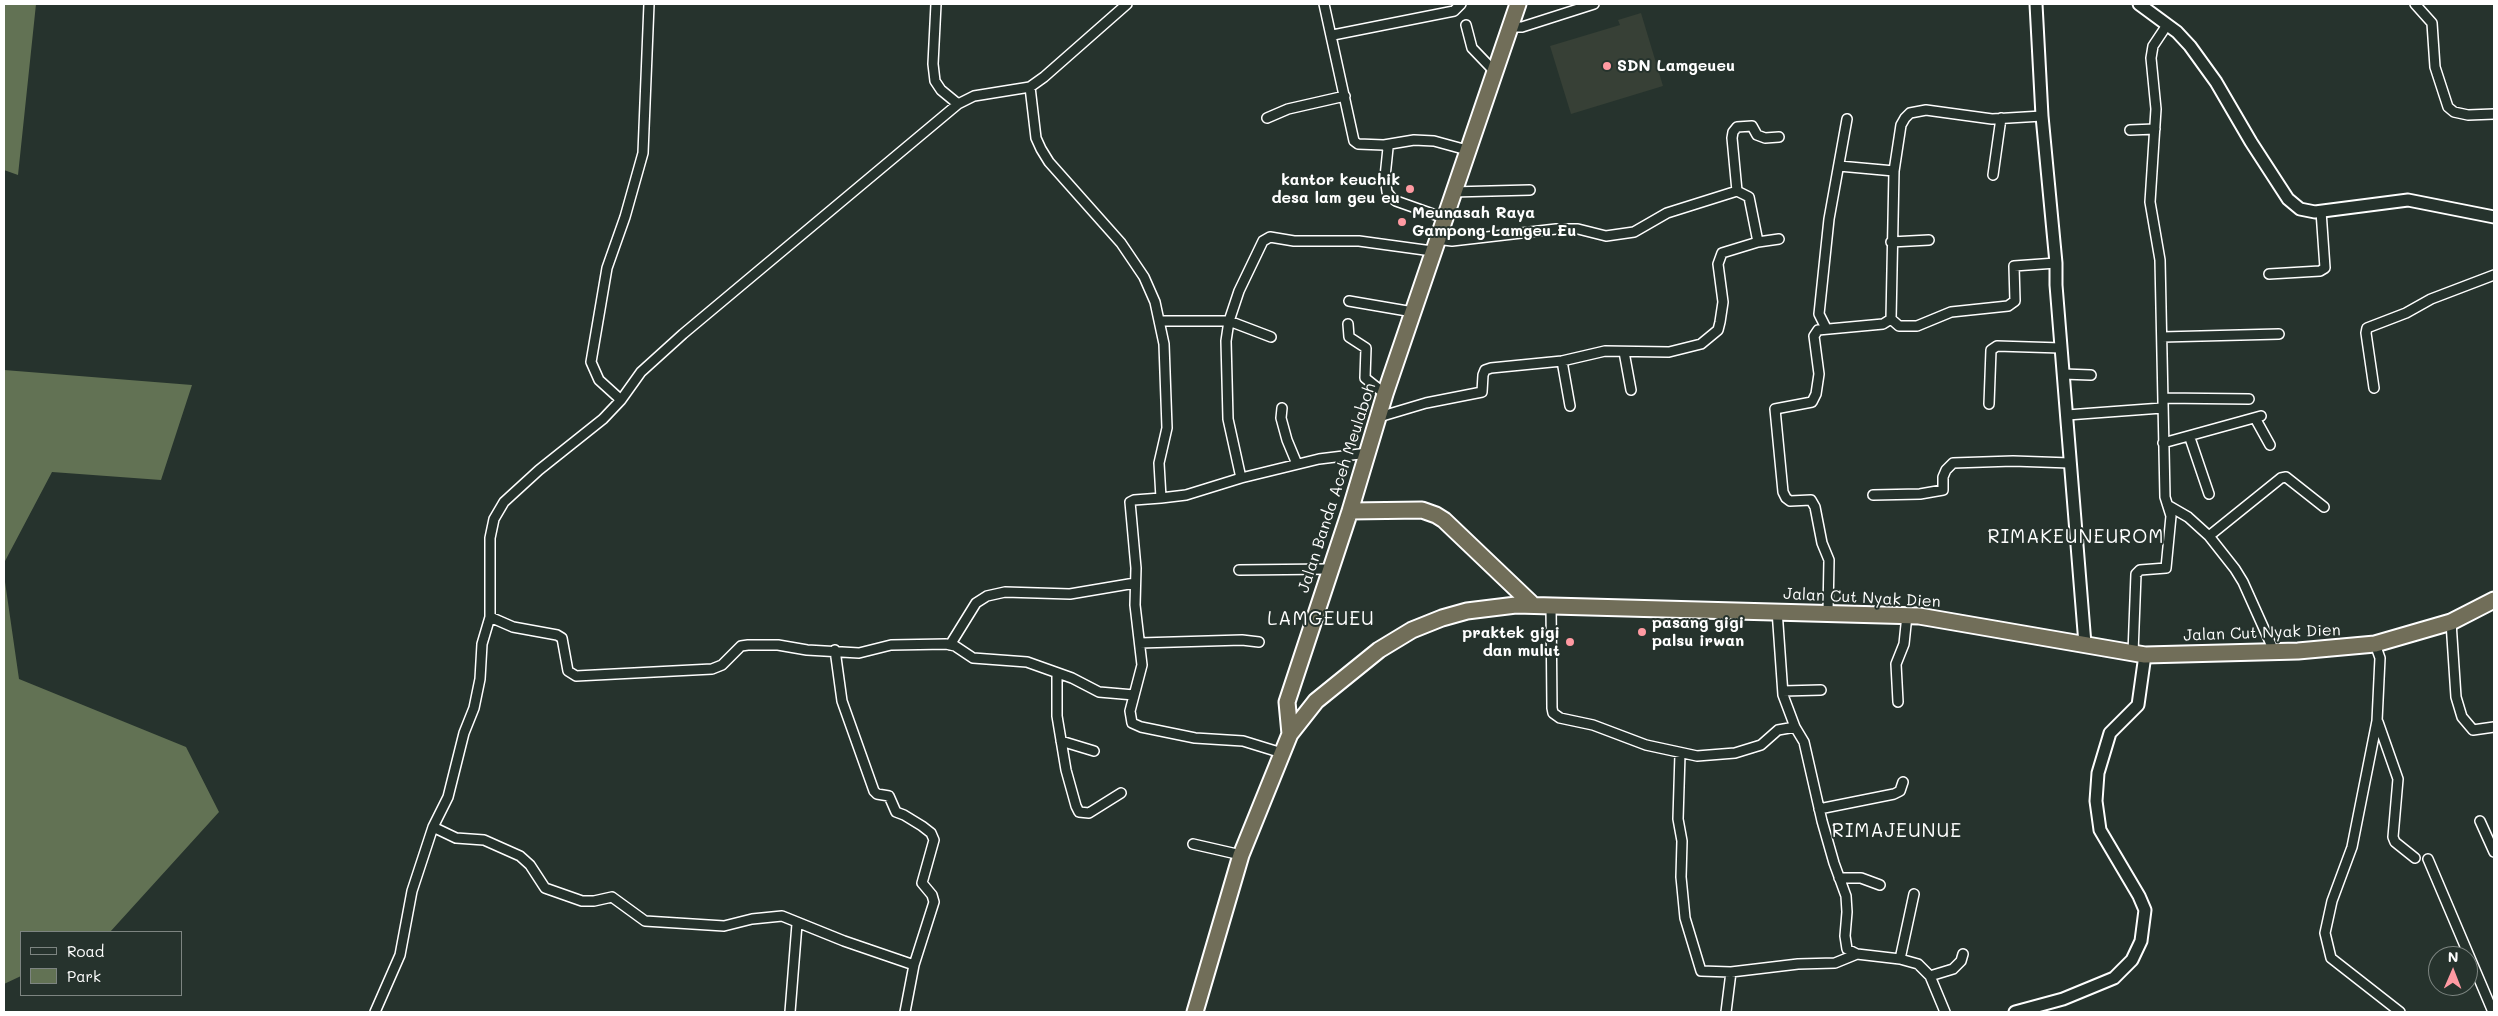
<!DOCTYPE html>
<style>
body{margin:0}
#map{position:relative;width:2498px;height:1016px;overflow:hidden;background:#26332d;font-family:Mali,sans-serif}
canvas{display:block}
.frame{position:absolute;inset:0;border:5px solid #fff;pointer-events:none}
.legend{position:absolute;left:20px;top:931px;width:162px;height:65px;box-sizing:border-box;background:#26332d;border:1px solid #7d8581;margin:0;padding:6px 9px;list-style:none;font-size:15px;color:#fff}
.legend li{display:flex;align-items:center;gap:10px;height:25px}
.legend b{width:25px;border:1px solid #7d8581}
.north{position:absolute;left:2428px;top:946px;width:50px;height:50px;box-sizing:border-box;background:#26332d;border:1px solid #7d8581;border-radius:50%;rotate:1deg;font-size:14px;font-weight:700;line-height:20px;text-align:center;color:#fff}
.north::after{content:'';display:block;margin:auto;width:18px;height:22px;background:#ff9aa2;clip-path:polygon(50% 0,100% 100%,50% 72%,0 100%)}
</style>
<div id="map">
<canvas width="2498" height="1016"></canvas>
<div class="frame"></div>
<ul class="legend">
<li><b style="height:6px;background:#26332d"></b>Road</li>
<li><b style="height:14px;background:#627254"></b>Park</li>
</ul>
<div class="north">N</div>
</div>
<script>
const g = document.querySelector('canvas').getContext('2d');
g.lineJoin = 'round';
function paint(path, color) { g.fillStyle = color; g.fill(path, 'evenodd'); }
const shape = rows => new Path2D(rows.map(r => 'M' + r).join(''));
function strokePath(path, color, width, dash) { g.strokeStyle = color; g.lineWidth = width; g.lineCap = dash ? 'butt' : 'round'; g.setLineDash(dash || []); g.stroke(path); }
function drawText(font, color, halo, rows, align = 'center') {
  g.font = font + ' Mali,sans-serif'; g.lineWidth = 4; g.setLineDash([]); g.textBaseline = 'middle'; g.strokeStyle = halo; g.fillStyle = color; for (const [text, x, y, turn = 0] of rows) {
    g.save(); g.translate(x, y); g.rotate((+turn || 0) * Math.PI / 180); g.textAlign = isNaN(turn) ? turn : align; if (halo) g.strokeText(text, 0, 0); g.fillText(text, 0, 0); g.restore();
  }
}
const built = shape([
 [1641,13,1663,86,1571,114,1550,46,1620,25,1618,20]
]);
const green = shape([
 [4,4,36,4,18,175,4,170],
 [4,370,192,385,161,480,52,472,4,563],
 [4,575,19,679,186,747,219,812,110,932,21,932,21,976,4,984]
]);
const minor = shape([
 [936,4,933,64,935,81,941,90,958,104],
 [1324,4,1354,141,1358,144,1384,145,1388,148,1385,177,1387,192,1391,197,1396,201,1444,218],
 [2415,4,2432,23,2435,67,2448,107,2454,112,2468,115,2494,114],
 [1466,25,1472,48,1495,72],
 [1511,27,1522,27,1594,4],
 [1333,35,1454,11,1461,4],
 [1030,87,1036,138,1041,149,1049,162,1121,243,1144,277,1155,302,1164,344,1167,428,1159,463,1161,498,1186,495,1241,478,1319,459,1368,453],
 [1267,118,1288,109,1345,96],
 [2130,130,2155,129],
 [1384,145,1414,140,1434,141,1467,150],
 [1839,166,1894,171],
 [1993,175,2001,118],
 [1737,191,1749,197,1758,242],
 [1452,192,1530,190],
 [1436,239,1452,241,1556,229,1578,229,1606,236,1634,232,1667,213,1737,191,1732,138,1733,132,1737,127,1752,126,1757,135,1765,138,1779,137],
 [1891,242,1929,240],
 [2269,274,2320,271,2325,268,2321,211],
 [1349,301,1413,312],
 [1891,319,1899,326,1917,326,1951,312,2008,306,2015,301,2014,266,2056,263],
 [1161,321,1229,321,1271,337],
 [1348,324,1349,337,1366,348,1365,378,1385,394],
 [1826,328,1819,314,1829,219,1847,119],
 [2162,337,2279,334],
 [1624,352,1631,390],
 [1562,361,1570,406],
 [2063,374,2091,375],
 [2374,388,2366,333,2367,328,2406,313,2431,299,2494,275],
 [2163,398,2249,399],
 [621,400,599,380,591,362,607,268,625,217,643,153,649,4],
 [1989,404,1991,350,1997,346,2061,348],
 [1282,408,1281,418,1287,440,1297,464],
 [2067,415,2162,408],
 [1379,417,1426,403,1482,392,1483,375,1485,370,1491,368,1562,361,1605,351,1669,352,1701,344,1718,330,1720,322,1723,302,1718,264,1722,253,1758,242,1779,239],
 [2255,418,2270,445],
 [2190,438,2209,494],
 [2163,443,2261,416],
 [1241,478,1228,419,1226,341,1229,321,1239,291,1263,241,1270,237,1294,241,1359,241,1432,251],
 [1873,495,1920,494,1943,490,1943,477,1946,470,1953,463,2013,461,2070,463],
 [1161,498,1134,500,1130,502,1136,568,1135,605,1142,665,1130,711,1132,723,1141,727,1195,738,1243,741,1282,753],
 [2169,506,2188,517,2209,536,2235,569,2243,582,2274,651],
 [2209,536,2281,478,2286,477,2324,507],
 [1239,570,1330,569],
 [1551,606,1552,708,1553,713,1560,718,1593,725,1646,745,1697,756,1735,753,1761,745,1778,730,1795,727],
 [1777,610,1783,695,1795,727,1804,742,1822,821,1834,863,1846,896,1847,912,1845,936,1847,949,1857,954,1900,959,1918,964,1930,976,1945,1012],
 [1828,612,1829,560,1822,543,1815,507,1811,500,1790,501,1786,498,1783,492,1775,409,1812,402,1816,394,1819,374,1814,336,1818,330,1883,324,1891,319,1894,171,1901,125,1905,118,1910,113,1926,110,1992,119,2042,116],
 [490,617,513,627,557,635,562,638,568,671,576,676,712,669,722,665,741,646,748,645,778,645,807,650,859,653,891,645,946,644,955,646,973,658,1027,662,1072,678,1099,692,1134,695],
 [2451,622,2456,697,2462,717,2473,730,2494,727],
 [1140,643,1242,640,1259,642],
 [2375,644,2380,658,2377,721,2352,847,2332,901,2325,933,2331,958,2400,1012],
 [950,645,976,603,987,596,1005,592,1070,594,1135,583],
 [835,650,842,701,874,791,877,794,889,796,896,812,904,815,922,826,931,833,934,840,922,883,932,895,934,902,914,965,905,1012],
 [2133,653,2136,574,2140,570,2166,568,2171,516,2165,497,2160,260,2150,202,2156,109,2151,58,2153,46,2167,25],
 [1057,674,1057,716,1066,770,1076,806,1079,812,1089,813,1121,793],
 [1783,691,1821,690],
 [1898,702,1896,664,1904,644,1907,615],
 [2378,722,2398,779,2393,837,2395,842,2415,858],
 [1061,741,1094,751],
 [1680,754,1678,819,1682,841,1681,877,1685,918,1701,971,1731,972,1798,964,1835,963,1857,954],
 [1819,809,1894,794,1900,791,1903,782],
 [2480,821,2494,852],
 [433,827,456,838,484,840,520,856,530,865,545,888,582,901,594,901,612,897,645,921,724,926,752,919,782,916,844,941,914,965],
 [1193,844,1241,855],
 [2428,859,2493,1012],
 [1839,878,1861,878,1880,885],
 [1900,959,1914,894],
 [1930,976,1953,969,1961,961,1963,954],
 [375,1012,400,955,412,891,433,827,448,797,464,733,474,708,480,679,482,644,490,617,490,538,494,519,504,502,539,470,603,419,621,400,641,372,683,334,958,104,974,96,1030,87,1044,77,1127,4],
 [790,1012,797,924],
 [1726,1012,1731,972]
]);
const tertiary = shape([
 [2036,4,2042,116,2056,263,2056,285,2085,644],
 [2139,4,2177,32,2190,46,2216,82,2251,142,2288,199,2300,209,2315,212,2408,200,2494,217],
 [2015,1012,2063,999,2114,978,2132,960,2141,941,2145,910,2139,896,2100,830,2096,801,2098,773,2110,733,2138,705,2145,655]
]);
const trunk = shape([
 [1350,511,1422,510,1436,515,1444,520,1531,603],
 [1290,734,1316,701,1379,650,1412,630,1442,618,1467,611,1516,605,1919,616,2145,655,2298,651,2375,644,2451,622,2494,600],
 [1195,1012,1241,855,1290,734,1287,702,1350,511,1385,394,1518,4]
]);
const markers = [
 [1607,66,5,"#ff9aa2"],
 [1410,189,5,"#ff9aa2"],
 [1402,222,5,"#ff9aa2"],
 [1642,632,5,"#ff9aa2"],
 [1570,642,5,"#ff9aa2"]
];
const poiNames = [
 ["SDN Lamgeueu",1617,66],
 ["kantor keuchik",1400,180,"right"],
 ["desa lam geu eu",1400,198,"right"],
 ["Meunasah Raya",1412,213],
 ["Gampong Lamgeu Eu",1412,231],
 ["pasang gigi",1652,623],
 ["palsu irwan",1652,641],
 ["praktek gigi",1560,633,"right"],
 ["dan mulut",1560,651,"right"]
];
const streetNames = [
 ["Jalan Banda Aceh Meulaboh",1337,488,-72],
 ["Jalan Cut Nyak Dien",1862,598,3],
 ["Jalan Cut Nyak Dien",2262,633,-2]
];
const quarterNames = [
 ["RIMAKEUNEUROM",2076,537],
 ["LAMGEUEU",1321,619],
 ["RIMAJEUNUE",1897,831]
];
paint(built, '#374036');
paint(green, '#627254');
strokePath(minor, '#fff', 12);
strokePath(tertiary, '#fff', 15);
strokePath(trunk, '#fff', 19);
strokePath(minor, '#26332d', 9);
strokePath(tertiary, '#26332d', 11);
strokePath(trunk, '#716e59', 15);
for (const [x, y, r, color] of markers) { const dot = new Path2D(); dot.arc(x, y, r, 0, 2 * Math.PI); g.fillStyle = color; g.fill(dot); strokePath(dot, '#26332d', 2); }
drawText('bold 16px', '#fff', '#26332d', poiNames, 'left');
drawText('16px', '#fff', '#26332d', streetNames);
g.letterSpacing = '1px';
drawText('19px', '#fff', '#26332d', quarterNames);
g.letterSpacing = '0px';
</script>
